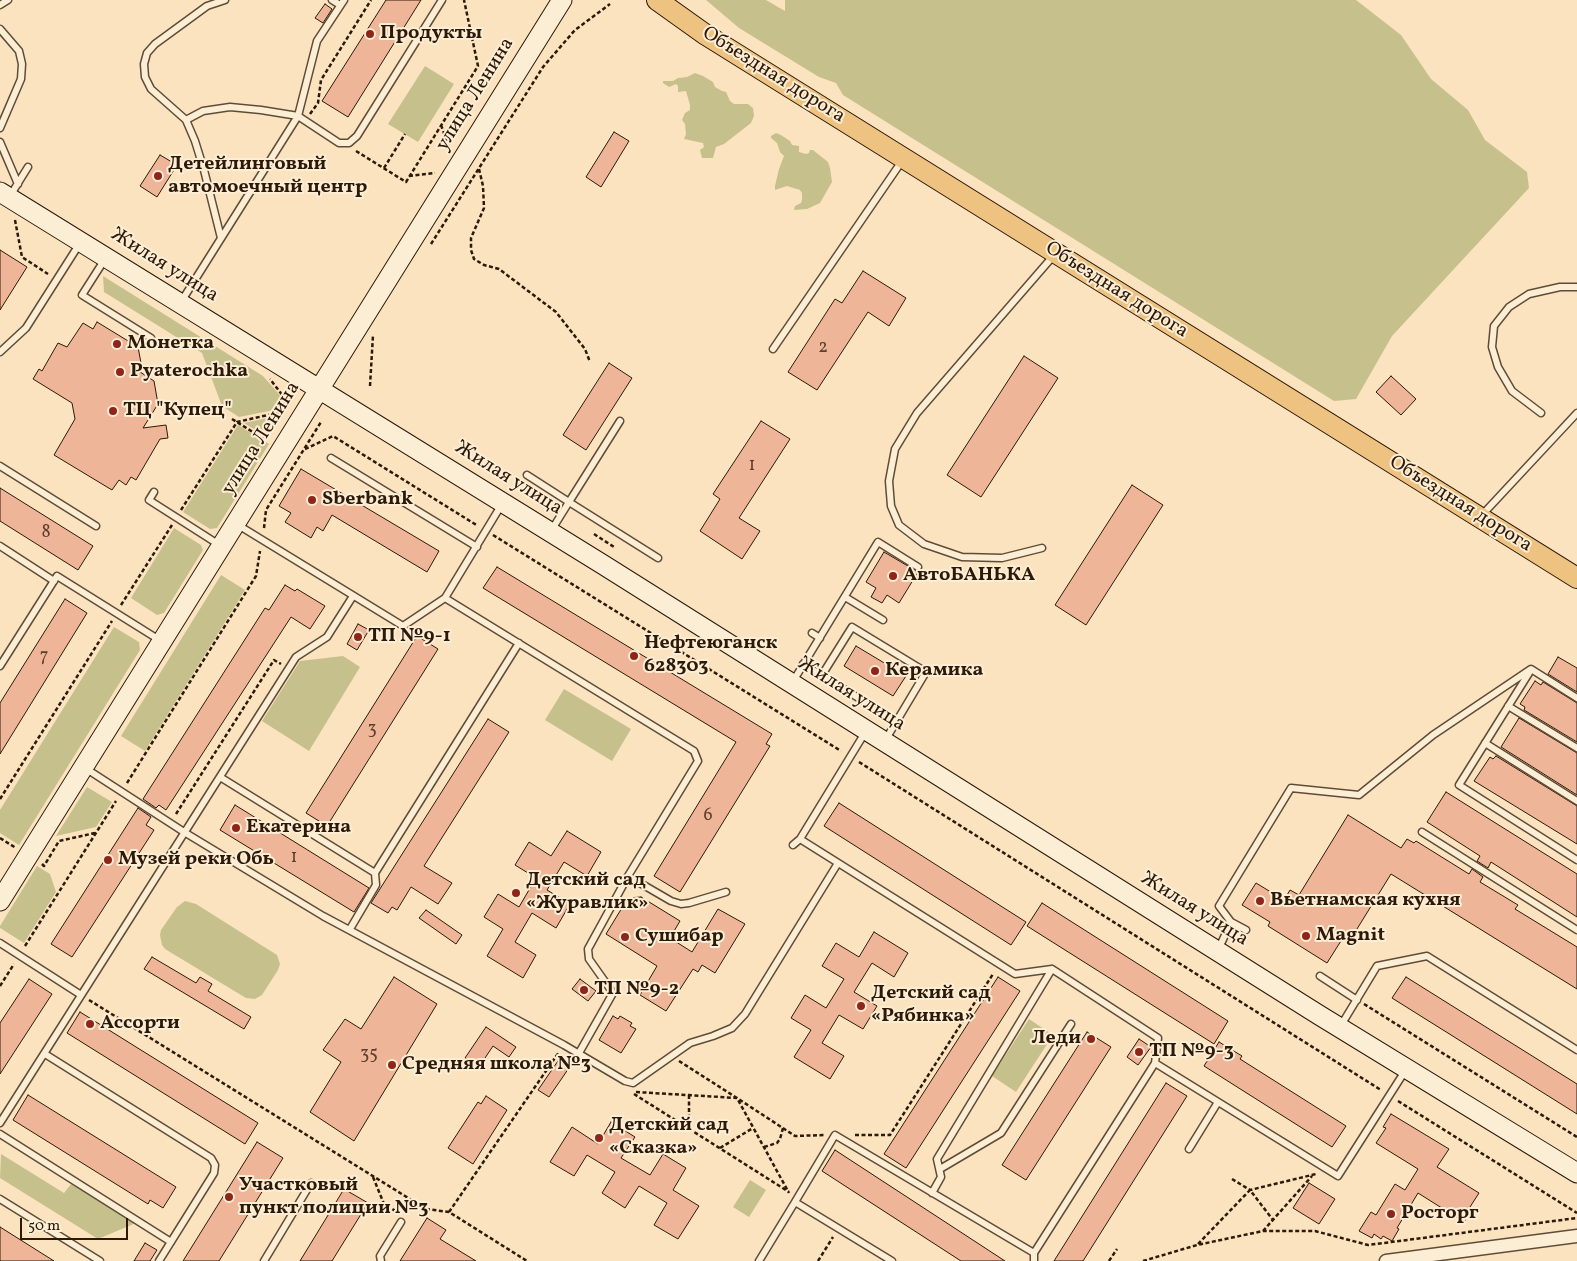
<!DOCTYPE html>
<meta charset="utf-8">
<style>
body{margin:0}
#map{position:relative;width:1577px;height:1261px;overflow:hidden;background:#fbe3bf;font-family:Vollkorn,serif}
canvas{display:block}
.scale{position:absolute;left:20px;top:1218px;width:108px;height:22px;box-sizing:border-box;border:2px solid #2c1908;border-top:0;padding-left:6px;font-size:15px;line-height:18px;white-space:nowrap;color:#2c1908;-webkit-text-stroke:4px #fcedd5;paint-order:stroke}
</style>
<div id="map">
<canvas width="1577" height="1261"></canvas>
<div class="scale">50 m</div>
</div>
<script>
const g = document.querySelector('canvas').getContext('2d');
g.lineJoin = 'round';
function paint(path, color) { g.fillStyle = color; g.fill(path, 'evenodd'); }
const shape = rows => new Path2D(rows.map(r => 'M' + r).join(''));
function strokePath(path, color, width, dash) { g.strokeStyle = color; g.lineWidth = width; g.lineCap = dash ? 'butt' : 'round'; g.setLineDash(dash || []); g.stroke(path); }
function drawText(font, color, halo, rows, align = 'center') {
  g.font = font + ' Vollkorn,serif'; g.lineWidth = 4; g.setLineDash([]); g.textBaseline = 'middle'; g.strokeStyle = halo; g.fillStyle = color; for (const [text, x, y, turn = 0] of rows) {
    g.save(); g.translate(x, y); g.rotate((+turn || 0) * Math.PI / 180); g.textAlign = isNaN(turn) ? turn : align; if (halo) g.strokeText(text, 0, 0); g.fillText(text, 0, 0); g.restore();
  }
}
const green = shape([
 [706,0,766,0,785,11,785,0,1356,0,1401,35,1431,79,1468,110,1485,140,1527,172,1529,188,1392,336,1356,399,1334,401,843,95,836,83,819,77,739,28],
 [425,66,454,84,418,142,388,124],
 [695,73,703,76,713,82,715,87,722,91,726,92,730,101,734,104,748,104,753,108,754,116,751,123,724,144,716,147,713,158,702,158,700,150,704,147,703,143,684,139,686,134,685,124,682,120,685,113,690,110,690,105,686,91,678,92,678,86,676,84,669,87,663,83,663,81,673,81,678,78,687,77],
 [776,133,781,135,790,141,792,145,799,146,799,152,806,154,809,153,810,150,813,150,828,162,830,168,832,182,820,203,807,209,794,210,795,206,801,203,802,200,802,193,800,190,787,186,775,190,775,186,779,169,784,156,780,152,777,143,771,138,771,136],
 [103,276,263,376,284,400,279,409,239,417,222,406,202,353,104,292],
 [277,416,265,436,244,423],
 [238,425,269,444,217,528,210,529,183,512],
 [174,528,201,545,203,550,164,613,157,615,131,598],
 [221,575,245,590,145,751,121,736],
 [114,627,139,642,140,650,19,845,0,833,0,810],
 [343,656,360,667,309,751,262,721,300,661],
 [564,689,631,729,612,761,545,720],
 [87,787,112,802,96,827,56,836],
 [37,866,50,874,56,892,24,943,0,928,0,926],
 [185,901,196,904,277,955,280,964,278,970,262,995,255,999,246,998,241,995,165,949,162,945,160,935,161,930,177,907],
 [1029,1019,1053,1035,1016,1092,992,1076],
 [1,1154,64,1193,71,1184,136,1223,98,1239,0,1178],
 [750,1180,766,1190,749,1217,733,1207]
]);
const building = shape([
 [386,0,421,0,348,117,322,101,386,0],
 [325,4,332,9,323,23,315,18,325,4],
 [614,132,629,141,601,187,586,177,614,132],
 [160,155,177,165,157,197,140,186,160,155],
 [0,250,27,267,0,310,0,250],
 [863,271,906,298,889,326,868,312,817,390,788,372,835,299,842,303,863,271],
 [97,322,138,347,141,363,137,370,154,381,158,404,143,428,166,425,168,438,160,439,136,480,131,477,126,485,119,480,112,490,54,455,75,419,72,403,33,379,39,369,42,371,58,343,67,347,83,323,93,329,97,322],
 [1024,356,1058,378,981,497,947,475,1024,356],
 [609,363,632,378,586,450,563,435,609,363],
 [1391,376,1416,399,1401,415,1376,392,1391,376],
 [761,421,790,439,739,518,760,531,742,559,700,531,720,499,713,494,761,421],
 [301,469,439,551,427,572,332,515,323,531,317,527,311,538,285,522,291,513,279,506,301,469],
 [1132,485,1163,505,1086,625,1055,605,1132,485],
 [0,488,93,546,78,570,0,521,0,488],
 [884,552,918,572,899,603,887,595,882,603,871,597,876,588,866,582,884,552],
 [497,567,772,734,766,744,770,746,680,892,654,876,736,742,483,588,497,567],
 [285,585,295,591,297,589,325,606,310,629,291,617,166,810,159,805,156,808,143,799,265,608,269,610,285,585],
 [65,599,87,613,0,754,0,703,65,599],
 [358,624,369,630,357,650,347,644,358,624],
 [417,636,438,649,327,826,306,813,417,636],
 [856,646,906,676,893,696,844,666,856,646],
 [1558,657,1577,668,1577,692,1548,674,1558,657],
 [1535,681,1541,685,1543,682,1577,703,1577,742,1524,710,1525,707,1520,704,1535,681],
 [1519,718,1577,753,1577,795,1501,747,1519,718],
 [488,719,509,732,424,866,452,883,438,904,411,887,397,910,392,907,388,913,371,903,488,719],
 [1496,756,1577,806,1577,844,1474,781,1490,757,1493,759,1496,756],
 [1446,792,1577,874,1577,917,1491,862,1488,868,1477,861,1480,856,1427,822,1446,792],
 [839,803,1026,922,1011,945,824,826,839,803],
 [235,805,369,888,354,912,220,830,235,805],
 [138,808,151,817,146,825,154,830,72,957,51,944,138,808],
 [1348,815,1401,848,1407,839,1414,843,1416,841,1469,874,1472,869,1483,877,1480,882,1518,905,1515,909,1577,947,1577,989,1391,874,1352,937,1346,933,1327,963,1268,926,1270,922,1242,905,1256,883,1284,900,1290,890,1299,895,1348,815],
 [567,831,601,852,587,876,564,862,547,890,570,904,556,928,532,913,515,942,536,955,523,978,487,956,503,929,484,917,498,894,519,907,536,878,515,865,529,842,551,856,567,831],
 [641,897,680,921,670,938,692,952,718,909,745,924,715,973,702,965,698,972,693,969,666,1011,640,995,657,966,606,934,628,898,641,897],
 [1042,903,1228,1021,1214,1044,1027,926,1042,903],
 [426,910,462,935,456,944,419,918,426,910],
 [874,932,908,953,894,977,872,963,854,992,877,1006,863,1029,839,1015,822,1043,844,1056,830,1079,794,1057,811,1030,791,1018,805,995,826,1008,844,979,822,966,836,943,859,957,874,932],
 [152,957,196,983,200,977,212,984,208,991,251,1017,244,1029,144,969,152,957],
 [394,977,437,1004,354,1141,310,1112,341,1062,323,1050,345,1019,361,1029,394,977],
 [998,977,1020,991,906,1168,884,1154,998,977],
 [1406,977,1577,1084,1577,1114,1392,998,1406,977],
 [29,979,52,994,0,1074,0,1023,29,979],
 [580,979,596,991,588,1001,572,989,580,979],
 [80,1012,258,1123,245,1144,67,1033,80,1012],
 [613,1016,618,1019,620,1016,632,1023,630,1026,636,1029,621,1053,599,1040,613,1016],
 [486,1027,516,1047,509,1057,493,1046,479,1067,465,1058,486,1027],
 [1087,1032,1111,1047,1026,1180,1002,1165,1087,1032],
 [1139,1039,1151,1047,1138,1065,1127,1057,1139,1039],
 [1219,1042,1242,1056,1240,1059,1346,1126,1332,1147,1204,1066,1219,1042],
 [560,1058,571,1065,549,1097,538,1090,560,1058],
 [1166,1083,1187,1096,1083,1261,1054,1261,1166,1083],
 [28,1095,176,1187,163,1208,150,1200,148,1204,13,1120,28,1095],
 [486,1096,507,1110,473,1164,448,1148,478,1102,481,1104,486,1096],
 [1391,1114,1449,1149,1437,1167,1479,1193,1470,1207,1472,1209,1464,1222,1418,1193,1397,1228,1399,1229,1392,1241,1383,1236,1381,1239,1374,1234,1372,1238,1359,1231,1371,1212,1376,1215,1395,1184,1405,1190,1418,1169,1376,1143,1386,1128,1383,1127,1391,1114],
 [611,1122,635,1137,621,1158,650,1175,663,1154,686,1168,673,1190,699,1206,678,1239,654,1225,667,1203,639,1186,625,1208,602,1193,615,1172,587,1155,574,1176,550,1162,572,1127,598,1144,611,1122],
 [257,1142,283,1158,219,1261,183,1261,257,1142],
 [835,1150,1005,1261,961,1261,822,1171,835,1150],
 [1309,1183,1335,1199,1319,1224,1293,1208,1309,1183],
 [344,1189,368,1203,332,1261,300,1261,344,1189],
 [427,1218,446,1230,440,1239,476,1261,400,1261,427,1218],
 [0,1227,54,1261,0,1261,0,1227],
 [145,1243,157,1250,150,1261,134,1261,145,1243]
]);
const path = shape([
 [310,114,318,103,321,80,371,0],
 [441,125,450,150],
 [356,151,406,182,478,66,464,0],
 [384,168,405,134],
 [479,169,483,186,484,208,471,238,471,250,474,259,484,265,499,269,556,312,585,349,590,362],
 [409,176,435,173],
 [15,220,22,257,48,274],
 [431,244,543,67,575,30,610,4],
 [370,386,373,335],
 [232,419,264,439,281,412],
 [305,449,333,436,478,526],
 [181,510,237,422,281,412,286,400,270,379],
 [264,528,266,510,321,422],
 [594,534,614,547],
 [493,535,841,751],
 [121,605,172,525],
 [859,762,1381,1090],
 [127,783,256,576,260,551],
 [0,799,112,621],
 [176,814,274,660,281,664],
 [0,838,16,848],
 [42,864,44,866,59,841,95,833],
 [25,946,116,801],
 [0,986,14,964],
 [89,1000,426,1209,449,1212,527,1261],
 [1364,1004,1577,1137],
 [679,1061,737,1098,789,1193],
 [636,1092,737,1098,795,1136,825,1135],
 [634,1094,789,1192],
 [689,1095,689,1129],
 [1398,1101,1577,1213],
 [855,1135,890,1135,993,974],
 [764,1147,777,1143,780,1139,783,1128],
 [720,1148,753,1128],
 [373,1177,384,1204,397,1212],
 [1232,1179,1250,1190,1316,1174],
 [449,1212,559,1052],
 [405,1214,412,1201],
 [1263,1231,1312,1176],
 [1198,1244,1250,1190,1273,1220],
 [818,1261,833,1237],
 [1109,1261,1117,1249],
 [1143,1261,1197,1245,1263,1231,1315,1231,1368,1245,1577,1218]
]);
const service = shape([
 [332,0,340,5],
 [0,5,8,0],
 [0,29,19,51,22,64,21,79,0,128],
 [186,120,203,111,230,107,261,110,298,116,339,143,349,143,357,136,442,0],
 [0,142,18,184],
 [10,196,28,167],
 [221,238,204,170,195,141,186,120,151,89,145,77,144,64,147,53,155,44,207,6,225,0],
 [105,259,82,295,151,338],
 [181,302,298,116,317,41,344,0],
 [773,349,902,161],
 [0,352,26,328,80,243],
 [1541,413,1512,391,1498,367,1492,347,1494,326,1509,307,1529,294,1560,287,1577,287],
 [620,421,569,502,658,558],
 [331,458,477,547],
 [0,466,96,526],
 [527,475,569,502,551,531],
 [154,492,149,500,221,546],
 [502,504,445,598,694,751,698,761,628,876,588,949,589,959,613,993,579,1053],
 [1482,515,1577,413],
 [238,525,403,626,445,598],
 [0,546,54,581],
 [1042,548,1002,558,962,557,924,544,899,525,891,506,889,481,895,449,917,413,1055,254],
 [845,597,883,620],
 [812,633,820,638],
 [803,664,896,721],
 [0,666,57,576,161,641],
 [1529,673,1459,785,1577,860],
 [822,675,852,627,926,672,886,739],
 [792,683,878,542,918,567],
 [1508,706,1577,748],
 [866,731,800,839,1015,974,1052,969,1158,1038,1155,1063],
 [1485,743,1577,801],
 [85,768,184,832,323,916,564,1045,625,1081,633,1083,690,1043,713,1036,732,1028,745,1014,838,863],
 [220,777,375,873,519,643],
 [1422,832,1577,930],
 [793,845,800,839],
 [628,876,671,901,681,904,689,903,726,892],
 [1231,922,1219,906,1291,788,1359,795,1433,735,1531,669,1577,698],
 [350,929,376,885,375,873],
 [0,943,81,995],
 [1219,948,1231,922,1246,930],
 [1320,976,1357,1000],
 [1340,1027,1377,966,1427,956,1577,1050],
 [45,1054,211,1158,215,1165,214,1173,159,1261],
 [0,1123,296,657,327,637,353,596],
 [0,1134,171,1242],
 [1189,1149,1218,1102],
 [940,1169,1001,1133,1071,1024],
 [932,1193,941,1177,937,1159,1052,969],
 [0,1199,100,1261],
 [1034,1253,1155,1063,1338,1176,1405,1071],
 [264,1261,311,1183],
 [381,1261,380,1256,401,1222],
 [759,1261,795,1202],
 [892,1261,795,1202,835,1135,1034,1253,1034,1261]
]);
const minor = shape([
 [1386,1261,1577,1236]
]);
const secondary = shape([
 [0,192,602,564,1319,1015,1577,1173],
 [0,901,562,0]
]);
const primary = shape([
 [657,0,706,35,1577,578]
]);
const markers = [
 [370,34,5,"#8f2418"],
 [158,176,5,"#8f2418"],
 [117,344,5,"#8f2418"],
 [120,372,5,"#8f2418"],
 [113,411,5,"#8f2418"],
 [312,500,5,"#8f2418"],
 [893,576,5,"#8f2418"],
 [358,637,5,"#8f2418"],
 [634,656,5,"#8f2418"],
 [875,671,5,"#8f2418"],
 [236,828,5,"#8f2418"],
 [108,860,5,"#8f2418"],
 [516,893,5,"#8f2418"],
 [1260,901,5,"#8f2418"],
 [1306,936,5,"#8f2418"],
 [625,937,5,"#8f2418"],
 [584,990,5,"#8f2418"],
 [861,1006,5,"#8f2418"],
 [90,1024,5,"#8f2418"],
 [1091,1039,5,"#8f2418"],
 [1139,1052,5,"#8f2418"],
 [392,1065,5,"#8f2418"],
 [599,1138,5,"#8f2418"],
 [229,1197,5,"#8f2418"],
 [1391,1214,5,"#8f2418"]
];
const numberNames = [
 ["2",823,349],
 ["1",752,467],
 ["8",46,534],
 ["7",44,658],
 ["3",372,731],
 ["6",708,817],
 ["1",294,859],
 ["35",369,1056]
];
const poiNames = [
 ["Продукты",380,34],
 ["Детейлинговый",168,165],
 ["автомоечный центр",168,188],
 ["Монетка",127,344],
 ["Pyaterochka",130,372],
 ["ТЦ \"Купец\"",123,411],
 ["Sberbank",322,500],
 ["АвтоБАНЬКА",903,576],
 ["ТП №9-1",368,637],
 ["Нефтеюганск",644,644],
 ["628303",644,667],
 ["Керамика",885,671],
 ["Екатерина",246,828],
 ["Музей реки Обь",118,860],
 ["Детский сад",526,881],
 ["«Журавлик»",526,904],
 ["Вьетнамская кухня",1270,901],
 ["Magnit",1316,936],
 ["Сушибар",635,937],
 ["ТП №9-2",594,990],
 ["Детский сад",871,994],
 ["«Рябинка»",871,1017],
 ["Ассорти",100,1024],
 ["Леди",1081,1039,"right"],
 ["ТП №9-3",1149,1052],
 ["Средняя школа №3",402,1065],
 ["Детский сад",609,1126],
 ["«Сказка»",609,1149],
 ["Участковый",239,1186],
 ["пункт полиции №3",239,1209],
 ["Росторг",1401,1214]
];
const streetNames = [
 ["Объездная дорога",773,76,32],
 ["улица Ленина",476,95,-58],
 ["Жилая улица",164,266,32],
 ["Объездная дорога",1116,291,32],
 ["улица Ленина",262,439,-58],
 ["Жилая улица",508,479,32],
 ["Объездная дорога",1460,505,32],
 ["Жилая улица",851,695,32],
 ["Жилая улица",1194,910,32]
];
paint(green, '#c6c18c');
paint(building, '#efb599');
strokePath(building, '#2c1908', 1);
strokePath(service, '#604c36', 9);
strokePath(minor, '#604c36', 15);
strokePath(secondary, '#2c1908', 21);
strokePath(primary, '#2c1908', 22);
strokePath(path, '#2c1908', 2.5, [4, 2.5]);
strokePath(service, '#fcedd5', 6);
strokePath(minor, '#fcedd5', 12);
strokePath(secondary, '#fcedd5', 19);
strokePath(primary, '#eec280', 20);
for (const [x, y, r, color] of markers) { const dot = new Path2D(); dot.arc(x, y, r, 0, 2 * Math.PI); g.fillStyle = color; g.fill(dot); strokePath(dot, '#fcedd5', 2); }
drawText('18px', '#5d402c', null, numberNames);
drawText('bold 20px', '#2c1908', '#fcedd5', poiNames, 'left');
drawText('20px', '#2c1908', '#fcedd5', streetNames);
</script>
